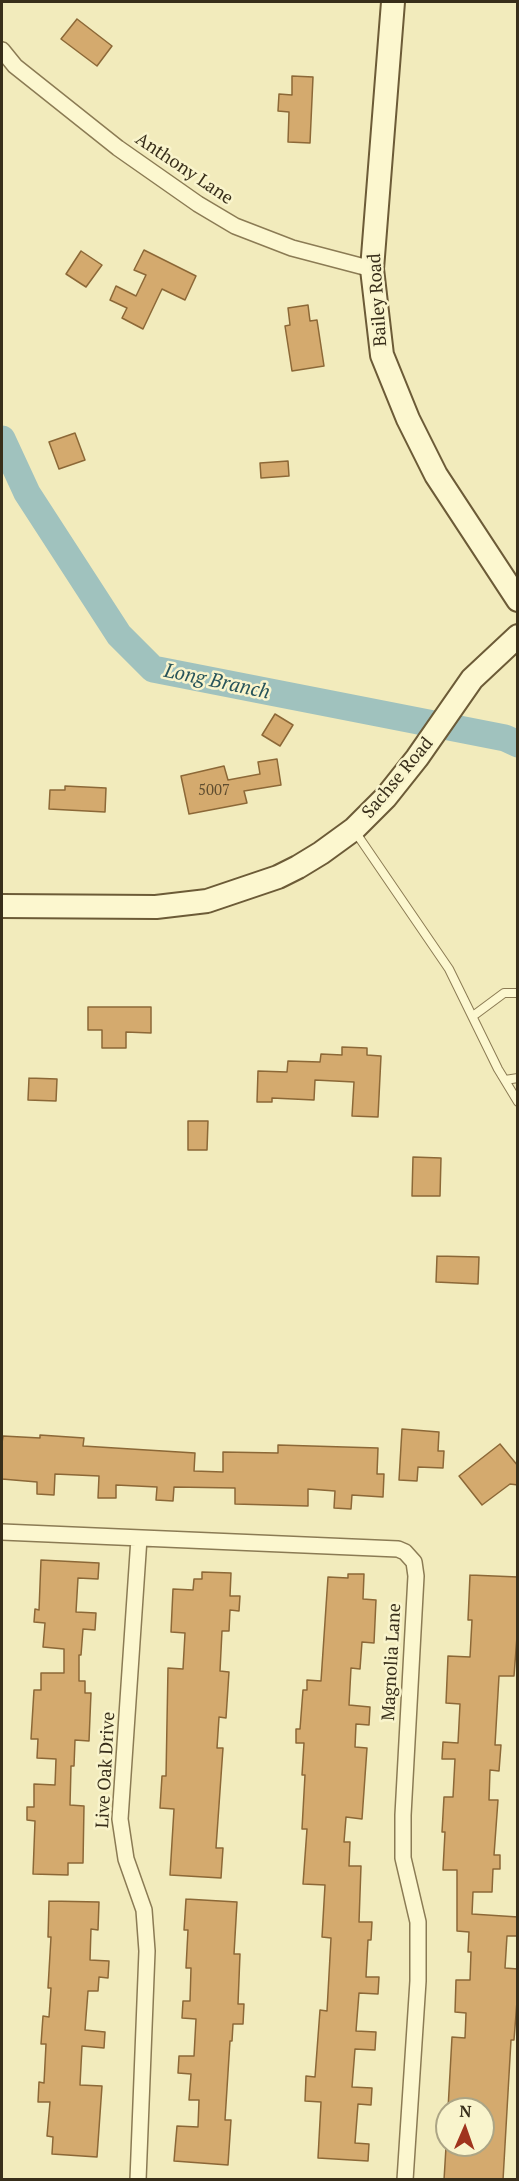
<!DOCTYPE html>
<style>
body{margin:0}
#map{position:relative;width:519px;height:2181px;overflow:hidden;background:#f2ebbc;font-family:"PT Serif",serif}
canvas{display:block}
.frame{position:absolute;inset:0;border:3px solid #382e1a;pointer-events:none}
.north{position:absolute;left:435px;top:2097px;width:60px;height:60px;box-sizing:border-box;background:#f9f4cc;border:2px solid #aca585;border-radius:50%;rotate:2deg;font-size:16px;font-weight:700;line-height:24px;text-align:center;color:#382e1a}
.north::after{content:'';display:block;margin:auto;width:21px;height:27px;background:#a0341e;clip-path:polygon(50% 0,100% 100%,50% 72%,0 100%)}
</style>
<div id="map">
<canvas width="519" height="2181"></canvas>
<div class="frame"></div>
<div class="north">N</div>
</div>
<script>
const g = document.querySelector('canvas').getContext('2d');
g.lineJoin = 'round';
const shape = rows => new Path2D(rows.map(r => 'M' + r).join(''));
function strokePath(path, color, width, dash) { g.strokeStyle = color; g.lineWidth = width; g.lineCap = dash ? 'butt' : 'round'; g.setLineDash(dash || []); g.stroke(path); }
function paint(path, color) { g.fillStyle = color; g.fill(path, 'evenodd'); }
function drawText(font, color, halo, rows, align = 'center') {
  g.font = font + ' "PT Serif",serif'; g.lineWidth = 5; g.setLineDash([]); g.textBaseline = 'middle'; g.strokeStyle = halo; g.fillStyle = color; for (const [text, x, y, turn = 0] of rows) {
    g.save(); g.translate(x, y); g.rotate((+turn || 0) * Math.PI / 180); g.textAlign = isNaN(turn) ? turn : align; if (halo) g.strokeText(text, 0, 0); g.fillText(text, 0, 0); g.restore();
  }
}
const river = shape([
 [2,439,27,493,119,635,153,669,505,738,518,744]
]);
const building = shape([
 [77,19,112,46,97,66,61,39,77,19],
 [292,76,313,77,310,143,288,142,289,112,278,111,279,94,292,95,292,76],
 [144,250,196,276,185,300,162,289,143,329,122,318,127,308,110,300,116,286,136,296,146,275,134,270,144,250],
 [81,251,102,265,86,287,66,274,81,251],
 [308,305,310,321,317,320,324,366,292,371,285,326,290,325,288,308,308,305],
 [75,433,85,460,59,469,49,442,75,433],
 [288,461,289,476,261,478,260,463,288,461],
 [275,714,293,725,280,746,262,735,275,714],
 [277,759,281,785,244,791,247,803,189,814,181,776,224,766,228,780,260,774,258,762,277,759],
 [65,786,106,788,105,812,49,809,50,790,65,790,65,786],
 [88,1007,151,1007,151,1033,126,1032,126,1048,102,1048,102,1030,88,1030,88,1007],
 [342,1047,367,1048,367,1055,381,1056,378,1117,352,1116,354,1082,315,1080,314,1100,272,1098,272,1102,257,1102,258,1071,287,1072,288,1061,320,1062,321,1054,342,1055,342,1047],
 [29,1078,57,1079,56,1101,28,1100,29,1078],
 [188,1121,208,1121,207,1150,188,1150,188,1121],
 [413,1157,441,1158,440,1196,412,1196,413,1157],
 [437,1256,479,1257,478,1284,436,1282,437,1256],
 [402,1429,439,1432,438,1451,444,1451,443,1468,418,1467,417,1481,399,1480,402,1429],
 [40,1435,84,1438,83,1446,195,1453,194,1471,223,1472,223,1452,278,1453,278,1445,378,1448,377,1474,384,1474,383,1497,352,1495,351,1509,334,1508,335,1491,308,1489,308,1506,235,1504,235,1488,174,1487,173,1501,156,1500,157,1487,116,1485,116,1498,98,1498,99,1476,55,1474,54,1495,37,1494,37,1482,2,1479,2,1443,3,1436,40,1438,40,1435],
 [500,1444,518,1466,518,1485,510,1484,482,1505,459,1476,500,1444],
 [41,1560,99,1563,98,1579,78,1578,76,1612,96,1613,95,1630,83,1629,81,1655,79,1655,79,1681,85,1681,85,1693,91,1693,89,1741,75,1740,74,1766,71,1766,70,1805,84,1806,83,1863,68,1863,68,1875,33,1874,35,1821,27,1820,27,1807,34,1807,34,1784,55,1785,56,1759,37,1758,38,1739,31,1739,34,1690,41,1690,41,1673,64,1673,64,1649,43,1647,45,1623,34,1622,35,1609,39,1610,41,1560],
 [202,1572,231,1573,230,1596,240,1596,239,1611,230,1610,229,1631,222,1631,220,1671,229,1672,226,1718,219,1717,217,1748,223,1748,216,1848,223,1848,221,1878,170,1875,174,1809,160,1808,162,1776,166,1776,168,1668,183,1669,185,1633,171,1632,173,1589,193,1590,194,1579,202,1579,202,1572],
 [348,1574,364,1574,363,1599,376,1600,374,1643,362,1642,360,1669,351,1668,349,1705,370,1707,369,1725,356,1724,355,1747,367,1748,362,1819,346,1817,344,1842,350,1842,349,1866,361,1866,359,1922,372,1922,371,1940,368,1940,366,1977,379,1977,378,1994,359,1993,356,2031,376,2032,375,2050,355,2049,352,2087,372,2088,371,2105,358,2104,355,2143,369,2144,368,2161,318,2158,321,2102,305,2101,306,2076,315,2077,320,2010,327,2011,331,1938,322,1937,325,1885,303,1884,307,1829,302,1829,305,1775,302,1775,304,1743,296,1743,296,1729,300,1729,303,1690,307,1690,307,1680,321,1681,328,1577,348,1578,348,1574],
 [470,1575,518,1577,518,1623,514,1676,499,1676,495,1745,501,1745,499,1771,490,1770,489,1800,498,1800,494,1855,500,1855,500,1869,493,1869,492,1892,473,1892,472,1914,518,1917,518,1936,507,1936,505,1968,518,1969,518,1988,514,2040,511,2040,503,2180,444,2180,446,2147,461,2148,461,2145,483,2145,486,2112,483,2112,483,2109,448,2109,452,2037,465,2038,466,2013,455,2012,456,1980,470,1980,471,1952,468,1952,469,1932,457,1931,457,1870,443,1870,445,1832,442,1832,444,1797,453,1797,455,1759,442,1759,443,1742,458,1743,460,1704,446,1703,448,1656,470,1657,472,1620,468,1620,470,1575],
 [186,1899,237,1902,234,1954,240,1954,238,2004,244,2004,243,2024,233,2024,232,2041,230,2041,225,2120,231,2120,228,2165,174,2161,177,2126,198,2127,199,2100,189,2100,191,2074,178,2073,179,2056,194,2056,196,2019,182,2018,183,2001,190,2001,191,1968,186,1968,188,1930,184,1930,186,1899],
 [49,1901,99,1902,98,1930,91,1929,90,1960,109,1961,108,1978,99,1977,98,1991,88,1991,85,2030,105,2032,104,2048,82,2046,80,2085,102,2086,97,2157,52,2154,53,2137,47,2136,50,2102,38,2102,39,2082,44,2083,46,2044,41,2044,43,2016,49,2017,51,1988,48,1988,51,1937,48,1937,49,1901]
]);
const lane = shape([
 [354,830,449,969,498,1069,518,1102],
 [473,1016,504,993,518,993],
 [505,1080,518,1078]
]);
const street = shape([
 [2,50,15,66,118,148,198,204,235,226,292,248,372,269],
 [2,1532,398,1549,405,1552,414,1562,416,1576,403,1815,403,1858,418,1922,418,1981,405,2180],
 [138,2180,147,1951,144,1910,126,1859,120,1819,139,1538]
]);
const secondary = shape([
 [393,2,372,269,382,355,408,419,436,475,518,600],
 [2,906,156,907,207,901,278,877,298,867,321,853,354,829,386,797,417,758,472,679,518,636]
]);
const numberNames = [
 ["5007",214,791]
];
const streetNames = [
 ["Anthony Lane",184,169,34],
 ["Bailey Road",378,300,-94],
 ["Sachse Road",398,778,-50],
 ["Magnolia Lane",392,1662,-87],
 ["Live Oak Drive",106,1770,-87]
];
const waterNames = [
 ["Long Branch",217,682,12]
];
strokePath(river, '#a0c2be', 27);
paint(building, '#d4aa6e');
strokePath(building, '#8c6837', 1.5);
strokePath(lane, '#8b7b54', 10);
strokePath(street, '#8b7b54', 18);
strokePath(secondary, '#6c5b37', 26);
strokePath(lane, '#fcf7cf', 8);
strokePath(street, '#fcf7cf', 15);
strokePath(secondary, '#fcf7cf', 22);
drawText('15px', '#5f4d2f', null, numberNames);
drawText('18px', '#382e1a', '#f9f4cc', streetNames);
drawText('italic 20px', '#28545a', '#f9f4cc', waterNames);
</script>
